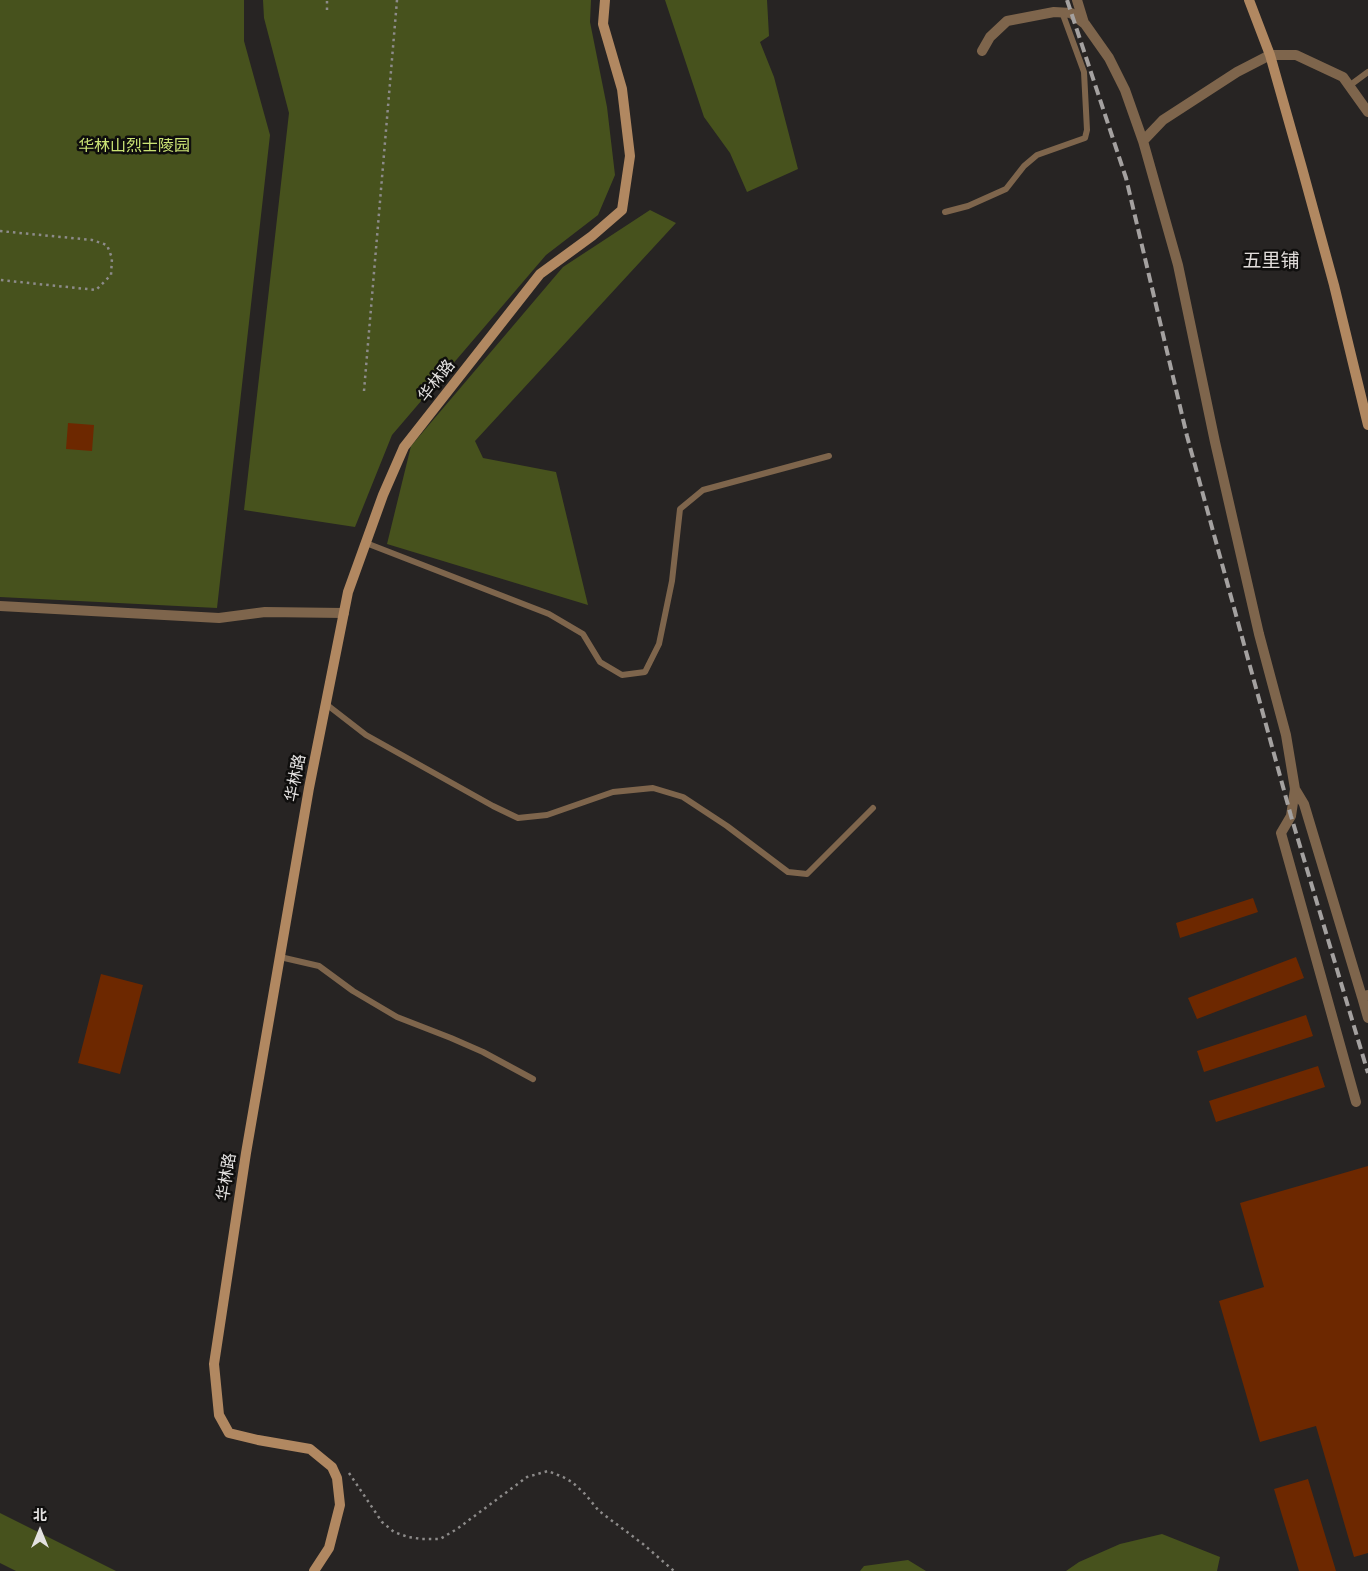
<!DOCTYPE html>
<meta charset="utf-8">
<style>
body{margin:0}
#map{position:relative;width:1368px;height:1571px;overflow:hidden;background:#272423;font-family:Karla,"Noto Sans SC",sans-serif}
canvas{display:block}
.north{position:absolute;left:15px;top:1506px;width:50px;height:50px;-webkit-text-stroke:4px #0f0e0d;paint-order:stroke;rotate:0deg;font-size:14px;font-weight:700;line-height:20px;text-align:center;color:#e3e1e0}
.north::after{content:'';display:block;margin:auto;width:18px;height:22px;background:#e3e1e0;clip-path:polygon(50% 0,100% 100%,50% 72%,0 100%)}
</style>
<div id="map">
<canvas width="1368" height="1571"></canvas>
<div class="north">北</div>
</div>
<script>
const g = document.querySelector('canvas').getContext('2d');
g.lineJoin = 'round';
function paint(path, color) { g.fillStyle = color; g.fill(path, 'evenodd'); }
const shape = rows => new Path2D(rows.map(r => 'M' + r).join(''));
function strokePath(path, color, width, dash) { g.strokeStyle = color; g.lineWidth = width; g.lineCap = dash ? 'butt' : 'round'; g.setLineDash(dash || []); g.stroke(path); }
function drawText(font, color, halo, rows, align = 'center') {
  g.font = font + ' Karla,"Noto Sans SC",sans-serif'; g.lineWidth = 5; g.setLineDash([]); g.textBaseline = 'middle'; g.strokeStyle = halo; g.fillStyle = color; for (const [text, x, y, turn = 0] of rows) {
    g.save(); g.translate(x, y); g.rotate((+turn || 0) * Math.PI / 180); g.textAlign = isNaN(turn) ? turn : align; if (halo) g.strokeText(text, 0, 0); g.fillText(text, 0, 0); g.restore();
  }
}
const green = shape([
 [0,0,244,0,244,41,270,135,217,608,0,597],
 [263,0,591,0,590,22,607,107,615,175,598,215,546,255,392,435,355,527,244,510,289,113,264,18],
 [665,0,767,0,769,36,760,42,774,77,798,169,747,192,730,153,704,117],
 [650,210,676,223,475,441,483,458,556,472,588,605,387,544,411,446,563,267],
 [0,1513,116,1571,16,1571,0,1563],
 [1162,1534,1220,1557,1217,1571,1066,1571,1079,1562,1120,1544],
 [908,1560,926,1571,860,1571,864,1566]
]);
const building = shape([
 [68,423,94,425,92,451,66,449],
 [1253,898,1258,912,1180,938,1176,923],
 [1296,957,1304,978,1197,1019,1188,998],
 [101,974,143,985,120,1074,78,1063],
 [1306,1015,1313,1036,1204,1072,1197,1051],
 [1318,1066,1325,1087,1216,1122,1209,1101],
 [1368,1166,1368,1553,1354,1557,1316,1426,1260,1442,1219,1301,1264,1287,1240,1203],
 [1308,1479,1336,1571,1299,1571,1274,1489]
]);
const path = shape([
 [327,10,327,0],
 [0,231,92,240,107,245,112,258,111,275,96,290,0,280],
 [364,391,397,0],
 [349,1473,382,1522,394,1532,408,1537,422,1539,440,1539,457,1529,527,1477,548,1471,563,1477,572,1482,585,1494,599,1511,643,1544,674,1571]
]);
const lane = shape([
 [1349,86,1368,72],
 [945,212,968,206,1006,189,1024,166,1037,155,1085,138,1087,130,1084,72,1062,12],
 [366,543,549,614,583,634,600,662,622,675,645,672,659,644,672,581,680,509,703,490,829,456],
 [326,704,366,735,493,806,518,818,547,815,613,792,653,788,683,797,727,826,788,872,807,874,873,808],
 [280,957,319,966,353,991,397,1017,451,1038,483,1052,533,1079]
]);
const street = shape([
 [1077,0,1084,23],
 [982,51,990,37,1007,21,1054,12,1071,13,1085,24,1109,58,1125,90,1143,141,1178,265,1215,442,1259,634,1286,735,1295,789,1291,816,1281,833,1356,1102],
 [1143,141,1163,120,1237,72,1270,55,1296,55,1343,77,1368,112],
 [0,606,219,618,265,612,344,613],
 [1295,789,1304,804,1362,997,1368,995],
 [1362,997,1368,1018]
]);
const secondary = shape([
 [1249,0,1270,55,1302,168,1334,285,1368,425],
 [314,1571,329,1548,340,1505,337,1478,332,1467,310,1449,258,1440,229,1433,219,1415,214,1364,246,1153,309,788,348,592,383,495,404,447,540,274,592,236,622,210,630,156,622,89,603,24,605,0]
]);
const rail = shape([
 [1067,0,1126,178,1187,436,1291,816,1368,1073]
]);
const parkNames = [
 ["华林山烈士陵园",134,146]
];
const streetNames = [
 ["华林路",437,381,-52],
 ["华林路",296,778,-79],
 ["华林路",227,1177,-81]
];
const quarterNames = [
 ["五里铺",1271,262]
];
paint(green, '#47521d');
paint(building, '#6d2800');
strokePath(path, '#8d8b8a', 2.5, [2.5, 4]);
strokePath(lane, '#7e654c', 6);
strokePath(street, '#7e654c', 10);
strokePath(secondary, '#b18861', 10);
strokePath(rail, '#a4a1a0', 4, [10, 5]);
drawText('16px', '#cbe375', '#0f0e0d', parkNames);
drawText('16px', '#e3e1e0', '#0f0e0d', streetNames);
drawText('19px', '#e0dcda', '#0f0e0d', quarterNames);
</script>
